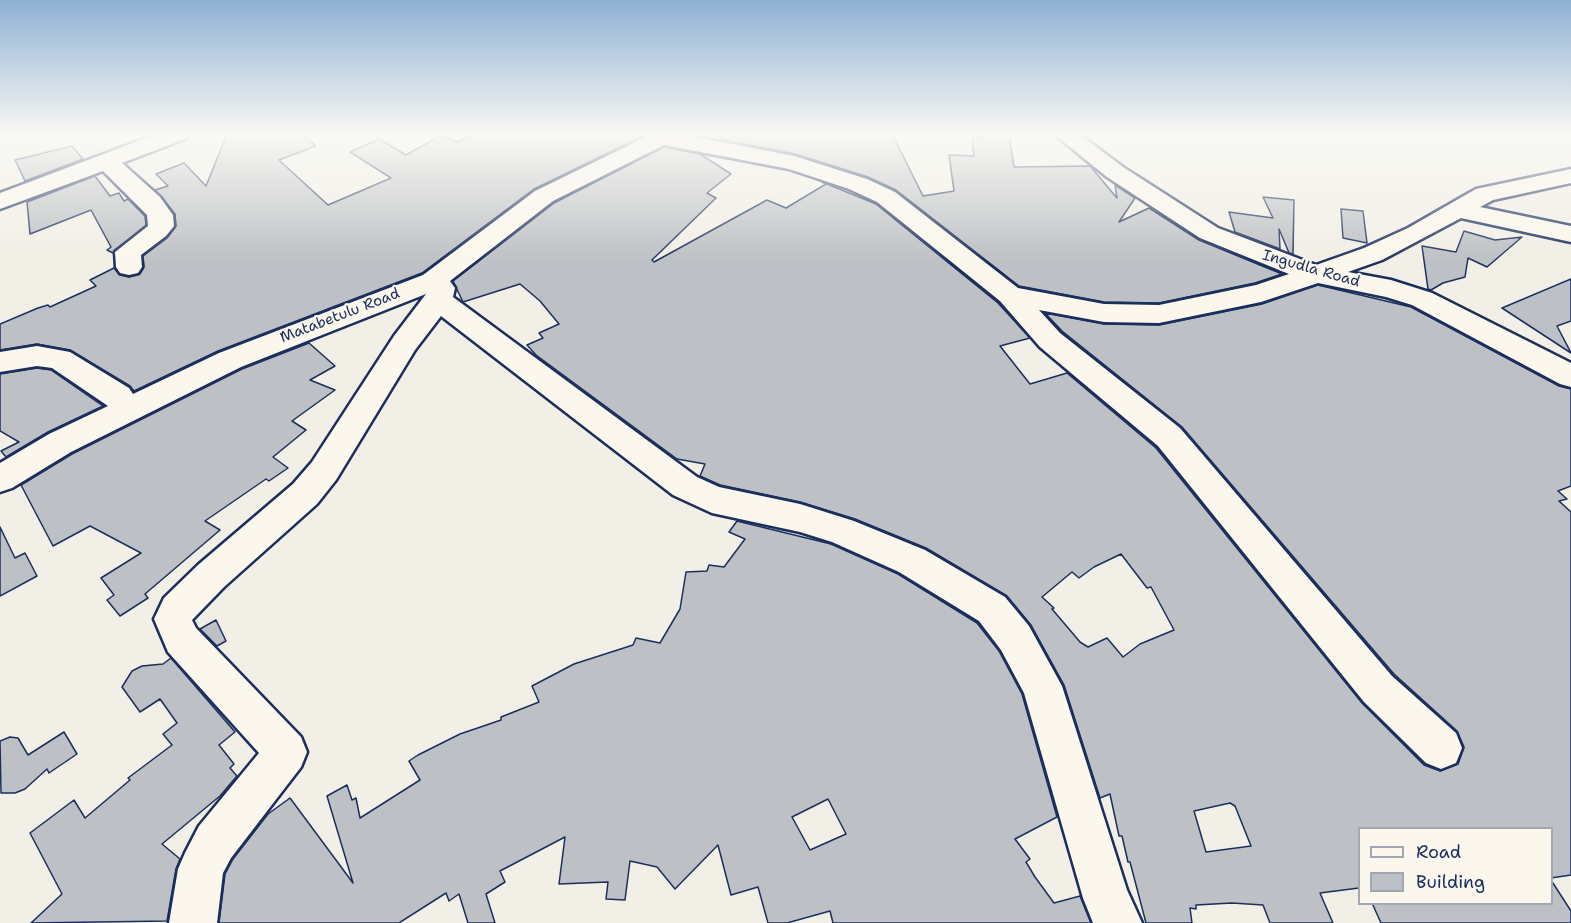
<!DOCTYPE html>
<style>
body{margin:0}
#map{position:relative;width:1571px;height:923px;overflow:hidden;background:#f2efe6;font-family:"Shantell Sans",sans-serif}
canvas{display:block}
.legend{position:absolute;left:1358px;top:827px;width:195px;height:78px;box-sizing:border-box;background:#fbf7ec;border:2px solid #a1a7b3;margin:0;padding:8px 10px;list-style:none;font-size:18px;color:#1b2f5e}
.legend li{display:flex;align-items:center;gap:12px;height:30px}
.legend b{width:30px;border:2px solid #a1a7b3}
</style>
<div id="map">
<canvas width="1571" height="923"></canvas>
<ul class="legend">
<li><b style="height:8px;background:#fbf7ec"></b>Road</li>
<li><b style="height:16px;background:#bdc0c4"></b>Building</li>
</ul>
</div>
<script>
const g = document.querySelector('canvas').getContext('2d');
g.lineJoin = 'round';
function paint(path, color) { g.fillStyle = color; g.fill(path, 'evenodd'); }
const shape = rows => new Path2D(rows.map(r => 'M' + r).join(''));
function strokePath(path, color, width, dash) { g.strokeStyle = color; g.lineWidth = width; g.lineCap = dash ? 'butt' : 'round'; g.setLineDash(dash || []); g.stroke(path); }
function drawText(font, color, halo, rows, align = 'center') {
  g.font = font + ' "Shantell Sans",sans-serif'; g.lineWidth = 4.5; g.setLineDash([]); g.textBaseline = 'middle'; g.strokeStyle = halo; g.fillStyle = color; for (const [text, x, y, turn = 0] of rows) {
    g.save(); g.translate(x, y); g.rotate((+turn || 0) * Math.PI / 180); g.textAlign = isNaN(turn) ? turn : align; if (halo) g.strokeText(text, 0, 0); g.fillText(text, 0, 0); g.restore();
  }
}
const building = shape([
 [227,134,302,134,316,146,279,160,328,205,391,178,350,152,379,139,406,155,442,135,457,142,476,134,647,134,534,189,422,273,218,351,134,391,130,386,70,350,37,344,0,350,0,324,38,308,48,305,50,307,96,286,90,280,114,268,120,275,129,277,140,274,144,267,143,256,167,238,176,226,175,214,155,190,168,186,156,174,184,163,206,186,227,134],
 [713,134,892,134,923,196,954,191,949,155,974,156,972,137,983,137,983,134,1009,134,1014,167,1090,166,1117,198,1115,185,1135,198,1119,222,1149,208,1199,240,1282,274,1255,283,1159,303,1104,302,1019,286,896,190,868,177,795,154,730,141,713,134],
 [72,146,83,159,25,181,15,160,72,146],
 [664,147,700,154,731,174,707,193,716,198,652,260,654,262,767,200,786,208,826,184,822,182,876,204,998,303,1030,338,1000,346,1030,384,1067,373,1156,448,1362,703,1424,765,1440,771,1458,764,1464,747,1457,731,1394,674,1182,427,1062,331,1045,313,1104,324,1159,325,1262,304,1318,285,1411,307,1559,386,1571,389,1571,486,1558,491,1567,499,1559,501,1571,512,1571,875,1551,878,1551,828,1359,828,1359,888,1320,893,1333,923,1270,923,1263,905,1232,903,1196,905,1196,909,1190,908,1192,923,1146,923,1130,862,1128,862,1122,836,1119,836,1110,794,1100,798,1064,685,1031,625,1007,596,926,548,855,519,800,502,720,485,700,476,705,464,677,459,536,355,527,345,543,338,539,333,559,324,540,301,520,284,463,302,453,281,554,203,664,147],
 [1121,554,1147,588,1151,587,1174,630,1140,644,1123,657,1107,638,1088,647,1080,642,1052,609,1054,608,1042,597,1072,572,1079,578,1094,567,1121,554],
 [1230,803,1235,806,1251,846,1206,852,1194,811,1230,803],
 [95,176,110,196,119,193,124,201,128,199,145,216,146,225,113,253,107,250,111,247,91,210,30,234,27,202,95,176],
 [1263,197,1294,200,1293,254,1289,253,1279,229,1280,249,1235,232,1229,212,1273,218,1263,197],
 [1341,209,1363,211,1367,243,1343,238,1341,209],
 [1464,231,1495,240,1522,237,1487,267,1468,258,1465,277,1443,283,1431,290,1428,289,1422,246,1456,252,1464,231],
 [1571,279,1571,321,1557,326,1571,353,1502,308,1571,279],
 [309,343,335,366,310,380,335,390,292,421,306,430,273,457,288,468,269,481,266,479,205,521,220,530,145,594,148,598,120,616,107,600,114,595,101,578,141,553,90,526,53,546,21,485,72,454,242,369,309,343],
 [37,368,51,370,103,406,48,432,6,457,1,451,19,442,0,431,0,374,37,368],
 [737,521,831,544,898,574,977,623,999,651,1022,694,1057,817,1015,839,1030,859,1026,862,1035,877,1054,903,1080,896,1091,923,833,923,830,911,787,923,768,923,758,887,731,895,718,845,675,889,657,867,630,861,625,900,606,899,608,882,559,884,565,837,500,871,505,882,486,894,495,923,468,923,459,894,449,901,446,893,399,923,219,923,225,874,233,859,268,814,290,798,353,883,327,796,347,785,352,800,356,798,360,818,420,780,409,761,418,755,460,734,501,720,501,717,539,702,532,686,574,664,633,645,636,638,660,643,680,609,686,572,707,571,709,565,724,567,745,539,729,532,737,521],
 [828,799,846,834,810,850,792,817,828,799],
 [0,527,15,558,25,553,37,576,0,596,0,527],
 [216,620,226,641,217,646,200,629,216,620],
 [171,658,235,732,219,745,234,764,230,768,237,776,220,796,162,844,180,859,176,869,167,921,31,923,62,894,30,833,74,800,85,818,130,780,128,778,172,745,163,734,177,723,160,699,140,712,122,687,132,671,142,666,163,664,171,658],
 [64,732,77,754,49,773,47,769,25,789,15,793,1,793,0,741,10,737,18,738,28,755,64,732],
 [1551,880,1571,911,1571,923,1381,923,1372,903,1551,903,1551,880]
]);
const minor = shape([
 [157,134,188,134,185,139,122,163,160,197,173,215,174,226,166,236,141,255,142,267,138,273,129,275,120,273,116,267,115,252,148,226,147,215,103,171,0,209,0,193,157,134],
 [652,134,680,134,794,156,867,179,895,192,1018,288,1104,304,1159,305,1256,285,1289,274,1200,238,1107,177,1054,134,1079,134,1123,167,1218,228,1316,265,1364,248,1408,228,1476,189,1571,169,1571,183,1493,200,1480,207,1571,226,1571,242,1461,218,1382,260,1348,272,1391,280,1432,293,1571,363,1571,387,1560,384,1412,305,1386,297,1318,283,1261,302,1159,323,1104,322,1039,310,1060,333,1180,428,1392,676,1456,733,1462,748,1456,763,1441,769,1426,763,1364,702,1158,446,1040,347,1000,301,877,202,849,189,789,169,664,145,553,201,450,281,455,288,453,297,697,477,719,487,800,504,854,521,925,550,1005,597,1029,626,1062,686,1127,890,1142,923,1093,923,1083,898,1024,693,1001,650,979,621,899,572,832,542,800,532,712,513,673,495,441,316,415,350,336,480,317,504,224,587,192,620,196,628,301,737,307,752,301,767,231,858,223,873,217,923,169,923,178,869,185,853,199,826,259,753,168,652,154,619,164,598,198,565,293,484,312,462,394,336,426,294,241,367,71,452,12,488,0,492,0,463,49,434,108,406,52,368,37,366,0,372,0,352,37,346,70,352,129,388,133,394,219,353,423,275,535,191,652,134]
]);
const streetNames = [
 ["Ingudla Road",1311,269,16],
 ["Matabetulu Road",340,316,-21]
];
paint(building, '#bdc0c4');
strokePath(building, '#1b2f5e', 1.5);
strokePath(minor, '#1b2f5e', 5);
paint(minor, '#fbf7ec');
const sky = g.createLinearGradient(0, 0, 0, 263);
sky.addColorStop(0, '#8fb1d4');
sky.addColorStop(0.51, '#f9f8f4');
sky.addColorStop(1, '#f9f8f400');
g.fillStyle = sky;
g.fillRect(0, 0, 1571, 263);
drawText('15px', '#1b2f5e', '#fbf7ec', streetNames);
</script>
